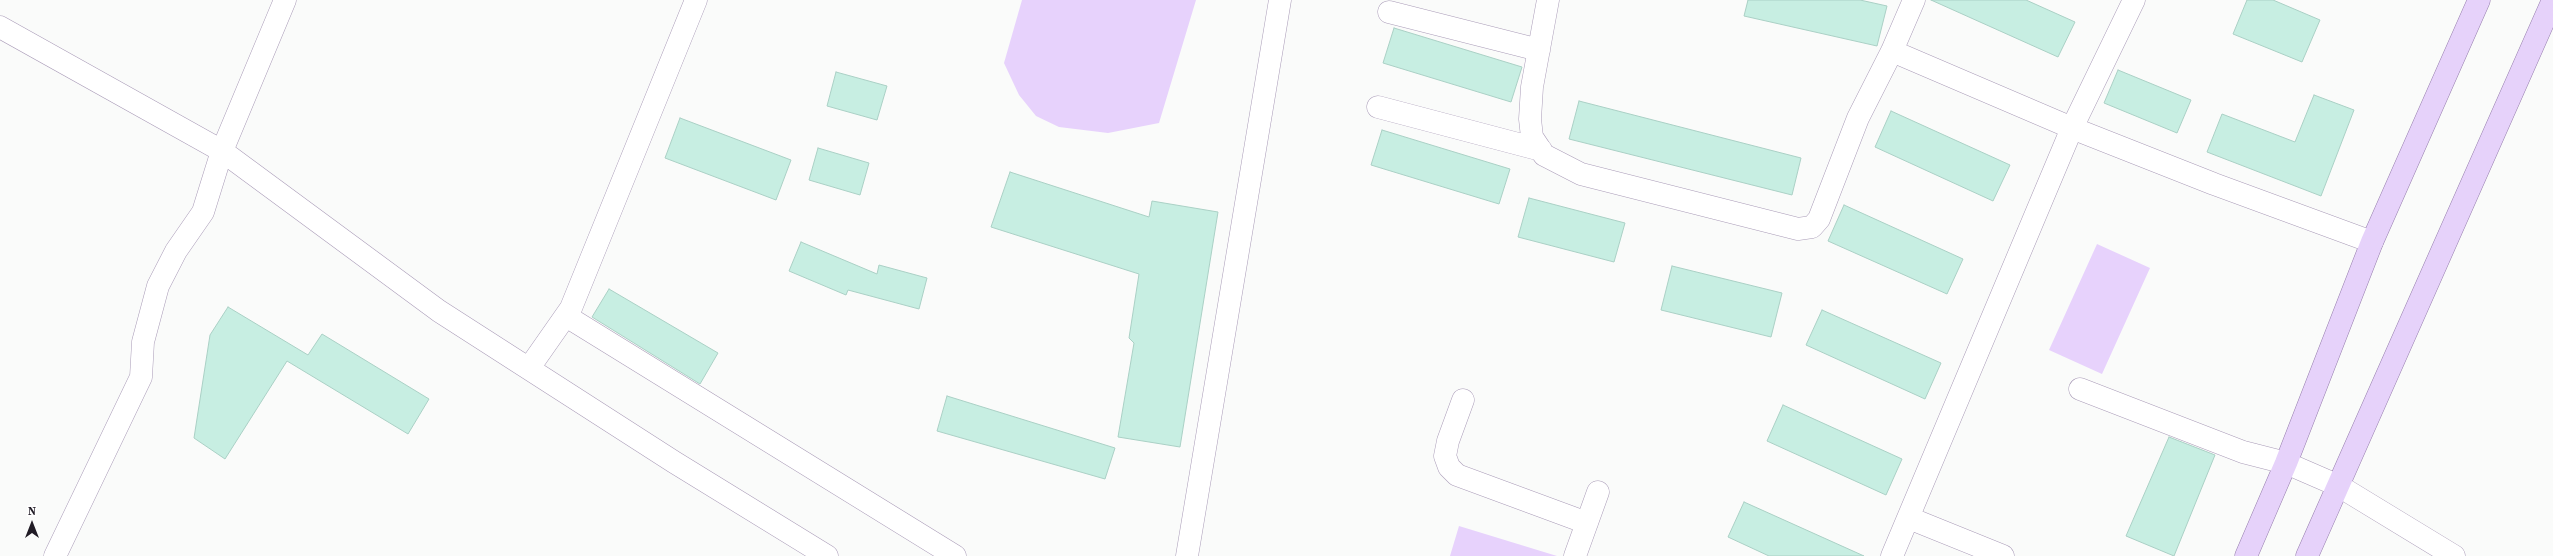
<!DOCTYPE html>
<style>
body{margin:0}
#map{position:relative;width:2553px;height:556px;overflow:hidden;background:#fafbfa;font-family:"Source Serif 4",serif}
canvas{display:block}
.north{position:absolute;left:12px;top:504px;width:40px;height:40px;-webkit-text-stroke:3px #fff;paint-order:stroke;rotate:0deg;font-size:11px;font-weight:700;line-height:16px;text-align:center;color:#201b25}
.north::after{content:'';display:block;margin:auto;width:14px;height:18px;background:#201b25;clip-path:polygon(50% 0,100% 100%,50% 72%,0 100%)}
</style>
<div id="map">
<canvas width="2553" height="556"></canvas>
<div class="north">N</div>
</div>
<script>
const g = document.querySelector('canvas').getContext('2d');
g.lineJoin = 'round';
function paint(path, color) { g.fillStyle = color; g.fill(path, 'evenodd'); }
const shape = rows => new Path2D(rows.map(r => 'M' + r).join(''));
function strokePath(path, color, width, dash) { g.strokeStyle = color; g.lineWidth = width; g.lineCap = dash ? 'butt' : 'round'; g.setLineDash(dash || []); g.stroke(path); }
const green = shape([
 [1022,0,1196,0,1159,123,1108,133,1059,127,1036,116,1019,95,1004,63],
 [2097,244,2150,268,2102,374,2049,350],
 [1459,526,1557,556,1450,556]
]);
const building = shape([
 [1748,0,1860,0,1887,6,1877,46,1744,16,1748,0],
 [1931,0,2026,0,2075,22,2058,57,1931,0],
 [2247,0,2273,0,2320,20,2302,62,2233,34,2247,0],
 [1394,28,1522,67,1511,102,1383,63,1394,28],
 [2118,70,2191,100,2177,133,2104,103,2118,70],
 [836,72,887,86,877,120,827,106,836,72],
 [2314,95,2354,110,2321,196,2207,152,2222,114,2295,142,2314,95],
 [1579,101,1801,158,1792,195,1569,139,1579,101],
 [1891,111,2010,165,1993,201,1875,147,1891,111],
 [680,118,791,160,776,200,665,158,680,118],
 [1382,130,1510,169,1499,204,1371,165,1382,130],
 [818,148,869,163,860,195,809,180,818,148],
 [1010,172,1149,217,1152,201,1218,212,1180,447,1118,437,1134,343,1129,338,1139,274,991,227,1010,172],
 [1529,198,1625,223,1614,262,1518,237,1529,198],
 [1844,205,1963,259,1947,294,1828,241,1844,205],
 [801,242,877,274,879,265,927,278,919,309,848,290,846,295,789,271,801,242],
 [1672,266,1782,293,1771,337,1661,310,1672,266],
 [609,289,718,353,700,384,592,317,609,289],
 [228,307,308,355,322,334,429,399,408,434,287,361,225,459,194,438,210,335,228,307],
 [1822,310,1941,363,1925,399,1806,345,1822,310],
 [947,396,1115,448,1105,479,937,431,947,396],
 [1783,405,1902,459,1886,495,1767,441,1783,405],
 [2169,437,2215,455,2174,556,2126,536,2169,437],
 [1744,502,1864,556,1769,556,1728,537,1744,502]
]);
const minor = shape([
 [1548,0,1532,87,1530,119,1532,137,1544,155,1581,174,1798,229,1812,227,1819,219,1858,118,1892,51,1914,0],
 [1389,12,1539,50],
 [0,27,222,151,439,311,674,462,827,556],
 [1892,51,2072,128,2214,184,2372,242],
 [1378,107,1541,150],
 [566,316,955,556],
 [529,368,571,308,696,0],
 [2080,389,2243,452,2286,463,2339,486,2454,556],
 [1463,400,1448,441,1445,456,1449,467,1457,475,1587,523],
 [1909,518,2003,556],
 [55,556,141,377,143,342,158,286,176,251,203,212,222,151,285,0],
 [1187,556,1280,0],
 [1575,556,1598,492],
 [1892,556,2072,128,2134,0]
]);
const major = shape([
 [2246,556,2286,463,2372,242,2479,0],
 [2307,556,2553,0]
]);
paint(green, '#e7d2fc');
paint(building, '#c7eee2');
strokePath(building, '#aad0c5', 1);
strokePath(minor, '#aa9cb8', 23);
strokePath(major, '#967ead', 23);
strokePath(minor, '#fff', 22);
strokePath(major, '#e6d2fa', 22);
</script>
